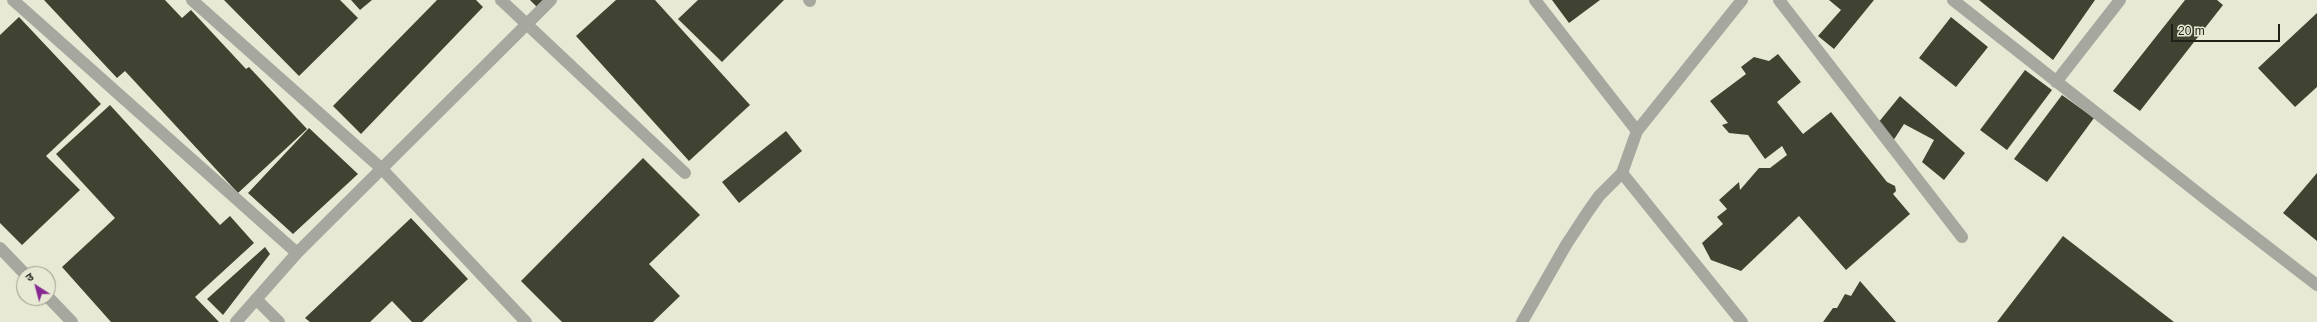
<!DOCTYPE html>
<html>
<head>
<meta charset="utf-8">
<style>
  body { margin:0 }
  #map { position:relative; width:2317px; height:322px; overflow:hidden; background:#e7e9d5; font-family:Arial,"Noto Sans Devanagari",sans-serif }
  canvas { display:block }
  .north { position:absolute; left:16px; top:266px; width:40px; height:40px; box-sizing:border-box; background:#e7e9d5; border:1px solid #97998a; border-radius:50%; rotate:324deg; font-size:11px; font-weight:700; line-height:16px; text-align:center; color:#202119 }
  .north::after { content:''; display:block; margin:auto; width:14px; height:18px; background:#872893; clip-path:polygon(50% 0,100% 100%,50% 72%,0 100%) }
  .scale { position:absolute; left:2171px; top:24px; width:109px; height:18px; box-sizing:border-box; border:2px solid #202119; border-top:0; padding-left:5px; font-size:12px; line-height:14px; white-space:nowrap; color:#202119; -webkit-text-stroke:3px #e7e9d5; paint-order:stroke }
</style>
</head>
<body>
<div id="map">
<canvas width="2317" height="322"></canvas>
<div class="north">उ</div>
<div class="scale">20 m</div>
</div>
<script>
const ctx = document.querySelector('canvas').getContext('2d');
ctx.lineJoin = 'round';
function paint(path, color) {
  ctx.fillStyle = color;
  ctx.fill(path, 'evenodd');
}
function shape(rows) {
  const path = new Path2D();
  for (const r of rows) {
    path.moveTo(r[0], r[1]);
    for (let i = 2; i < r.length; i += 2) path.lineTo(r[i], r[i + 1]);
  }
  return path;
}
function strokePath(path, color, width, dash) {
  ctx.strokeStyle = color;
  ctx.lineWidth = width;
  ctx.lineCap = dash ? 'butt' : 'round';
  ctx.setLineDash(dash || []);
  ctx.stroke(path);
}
const building = shape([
  [44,0,165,0,182,18,191,10,246,69,249,67,307,129,238,193,125,71,117,78],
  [224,0,340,0,358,18,299,76],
  [351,0,372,0,360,10],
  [437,0,476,0,483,7,361,134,333,106],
  [530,0,544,0,537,7],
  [616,0,655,0,750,105,689,161,576,36],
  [698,0,784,0,722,62,678,19],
  [1552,0,1600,0,1569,23],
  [1829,0,1874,0,1834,49,1818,36,1841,10],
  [1979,0,2095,0,2053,60],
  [2185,0,2217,0,2223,5,2140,111,2113,91],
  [2317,13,2317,87,2295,107,2258,68],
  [19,17,101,104,46,156,80,190,22,245,0,223,0,35],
  [1951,17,1988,47,1956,87,1919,58],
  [1778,54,1801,82,1777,102,1803,134,1831,112,1887,182,1895,186,1896,191,1893,194,1910,214,1846,270,1799,216,1741,271,1711,260,1702,243,1723,224,1717,217,1727,209,1719,200,1739,182,1740,190,1759,168,1770,168,1787,155,1782,146,1765,159,1748,135,1729,133,1722,125,1728,123,1710,101,1746,74,1741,67,1754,57,1769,61],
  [2025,70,2052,90,2007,150,1980,130],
  [2062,95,2094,118,2047,182,2014,159],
  [1900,96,1965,153,1944,180,1922,162,1934,140,1904,124,1893,141,1878,123],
  [110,105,220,225,230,216,254,243,195,297,219,322,111,322,62,267,115,218,56,154],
  [309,128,358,174,293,234,248,193],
  [786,131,802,151,739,203,722,182],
  [643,158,700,215,649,264,680,296,653,322,562,322,521,281],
  [2317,173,2317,241,2283,213],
  [411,218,468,279,422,322,412,322,392,301,370,322,310,322,305,318],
  [2063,236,2174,322,1997,322],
  [265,247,270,254,223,315,207,299],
  [1860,281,1896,322,1823,322,1833,308,1837,308,1845,294,1851,296]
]);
const street = shape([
  [13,0,297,253],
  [192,0,382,169,526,322],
  [501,0,685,173],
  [809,0,810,1],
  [1535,0,1637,131,1742,0],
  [1779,0,1962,237],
  [1953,0,2212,204,2317,285],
  [2056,82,2120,0],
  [1637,131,1622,173,1742,322],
  [0,248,25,274],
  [48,297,72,322],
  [256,299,279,322],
  [236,322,297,253,551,0],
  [1522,322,1566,245,1587,213,1599,196,1622,173]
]);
paint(building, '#414332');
strokePath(street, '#a6a79e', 12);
</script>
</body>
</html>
